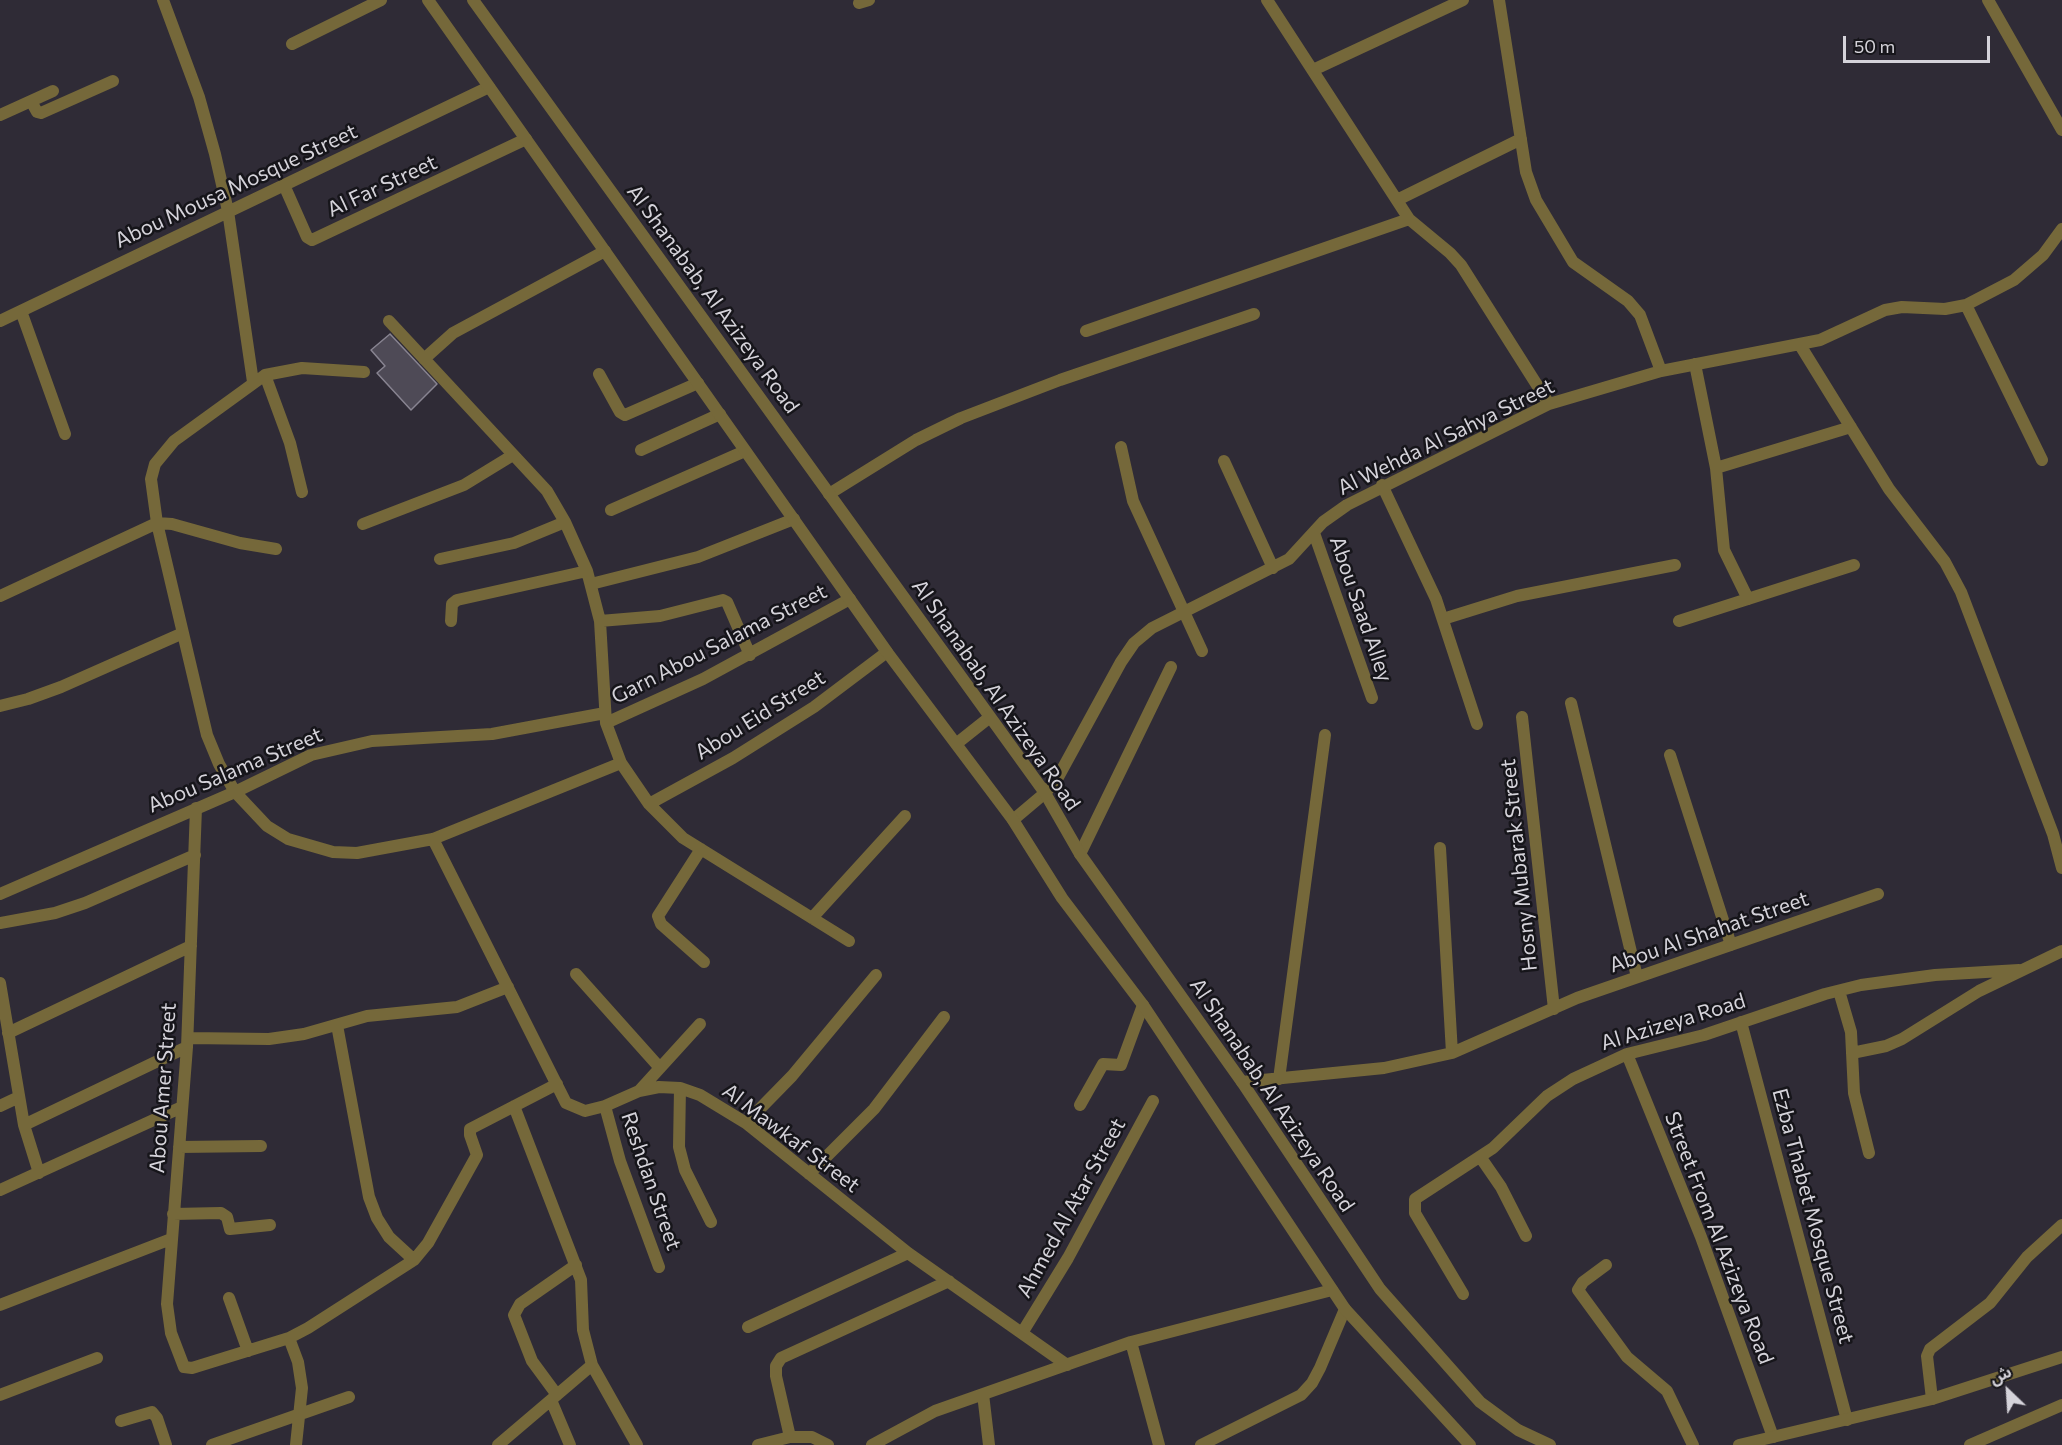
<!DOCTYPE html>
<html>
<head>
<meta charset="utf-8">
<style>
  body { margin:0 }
  #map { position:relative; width:2062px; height:1445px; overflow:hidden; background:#2f2b36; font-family:Commissioner,"Noto Sans Arabic",sans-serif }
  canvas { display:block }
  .north { position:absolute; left:1978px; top:1361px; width:60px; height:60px; -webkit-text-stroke:4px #16151a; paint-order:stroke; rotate:335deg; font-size:16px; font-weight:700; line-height:24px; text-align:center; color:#d5d3da }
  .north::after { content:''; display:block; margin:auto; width:21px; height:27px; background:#d5d3da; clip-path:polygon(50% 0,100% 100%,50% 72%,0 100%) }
  .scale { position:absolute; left:1843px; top:36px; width:147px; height:27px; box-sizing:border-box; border:3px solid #d5d3da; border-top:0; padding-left:8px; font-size:18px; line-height:21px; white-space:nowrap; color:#d5d3da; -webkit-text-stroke:4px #16151a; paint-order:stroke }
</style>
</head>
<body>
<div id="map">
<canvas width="2062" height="1445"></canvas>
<div class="north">ش</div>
<div class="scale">50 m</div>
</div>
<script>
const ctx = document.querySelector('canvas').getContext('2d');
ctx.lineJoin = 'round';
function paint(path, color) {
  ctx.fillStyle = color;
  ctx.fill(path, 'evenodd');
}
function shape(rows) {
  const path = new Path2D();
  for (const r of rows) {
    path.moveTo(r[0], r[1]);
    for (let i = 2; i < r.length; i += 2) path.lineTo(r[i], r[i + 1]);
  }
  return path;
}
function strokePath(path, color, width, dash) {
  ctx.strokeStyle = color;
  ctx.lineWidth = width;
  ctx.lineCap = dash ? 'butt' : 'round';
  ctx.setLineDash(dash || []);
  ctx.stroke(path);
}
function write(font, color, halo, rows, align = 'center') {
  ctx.font = font + ' Commissioner,sans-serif';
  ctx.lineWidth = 5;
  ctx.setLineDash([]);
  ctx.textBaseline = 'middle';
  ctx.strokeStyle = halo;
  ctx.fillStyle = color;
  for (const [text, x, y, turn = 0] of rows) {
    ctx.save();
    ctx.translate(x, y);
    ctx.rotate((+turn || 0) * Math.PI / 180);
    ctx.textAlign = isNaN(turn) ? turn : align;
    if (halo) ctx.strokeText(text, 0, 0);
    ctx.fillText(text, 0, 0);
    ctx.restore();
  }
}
const building = shape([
  [390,334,437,384,411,410,377,373,385,366,371,350,390,334]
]);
const minor = shape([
  [163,0,199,97,215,154,228,211,253,382],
  [1267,0,1409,219,1450,253,1461,265,1549,404],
  [1499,0,1526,172,1536,200,1573,262,1628,301,1640,315,1661,371],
  [1988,0,2062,130],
  [859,3,869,0],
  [292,44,381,0],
  [1313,70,1463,0],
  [31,101,37,112,41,113,113,81],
  [0,115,53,91],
  [284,185,307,237,312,240,526,139],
  [1397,200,1521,139],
  [1966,305,2042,460],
  [21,311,65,434],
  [0,321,489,87],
  [389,321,547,491,565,522,587,571,600,621,606,723,621,763,649,804,683,838,849,941],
  [1086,331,1409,219],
  [1800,345,1889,489,1945,562,1961,592,2053,834,2062,868],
  [424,359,453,333,605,251],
  [1695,364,1716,468,1724,550,1748,599],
  [364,372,302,368,265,375,174,441,155,464,151,479,157,523,207,735,219,764,235,792,267,826,288,839,333,852,357,853,433,839,621,763],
  [599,374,620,412,625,415,698,383],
  [265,375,290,443,302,492],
  [1121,447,1133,501,1202,651],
  [641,450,720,414],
  [1224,461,1273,568],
  [1716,468,1851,427],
  [1382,485,1436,599,1477,724],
  [829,494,916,440,961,418,1060,380,1254,314],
  [611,510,745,451],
  [363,524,464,485,513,455],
  [1314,533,1372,698],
  [440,559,514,543,565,522],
  [591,584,698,557,794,519],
  [0,596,157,523,172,524,240,543,276,549],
  [1443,619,1517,596,1675,565],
  [451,621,452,604,457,600,587,571],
  [600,621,660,616,723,600,727,602,750,655],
  [1679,621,1854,565],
  [1571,703,1637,977],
  [0,706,28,699,61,687,183,633],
  [1522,717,1554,1009],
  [606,723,703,679,850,599],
  [1670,755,1731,945],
  [649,804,733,758,814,707,887,652],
  [196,808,187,1047,167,1304,171,1333,184,1367,192,1368,289,1338,308,1328,414,1260,428,1243,477,1155,470,1135,470,1129,557,1084],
  [1013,820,1045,793,1057,779,1121,662,1134,643,1152,628,1289,559,1323,522,1347,505,1549,404,1661,371,1820,340,1885,310,1902,307,1945,309,1966,305,2014,280,2043,255,2062,229],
  [433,839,566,1103,585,1111,605,1106,639,1091,659,1087,680,1088,700,1095,746,1123,908,1253,1067,1365],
  [1440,848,1452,1053],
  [701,849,658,916,661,924,704,962],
  [1080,854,1171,667],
  [0,894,235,792,311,755,372,741,492,734,605,713],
  [812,918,905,816],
  [0,923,55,913,85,903,195,855],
  [576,974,660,1068],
  [0,983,24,1125,39,1173],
  [1839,991,1851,1032,1854,1093,1869,1153],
  [1741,1022,1847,1420],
  [337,1025,369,1197,377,1218,389,1237,414,1260],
  [8,1033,191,946],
  [188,1038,269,1039,304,1034,367,1016,457,1007,508,987],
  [1852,1053,1886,1046,1902,1039,1979,991,2062,951],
  [1627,1054,1701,1237,1773,1437],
  [1279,1079,1325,735],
  [1242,1082,1384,1068,1452,1053,1577,998,1878,894],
  [680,1088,679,1147,685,1170,711,1222],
  [639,1091,700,1024],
  [1080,1105,1103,1064,1121,1065,1143,1005],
  [0,1106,19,1097],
  [514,1106,581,1280,583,1330,592,1365,637,1445],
  [605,1106,620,1161,659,1267],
  [746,1123,792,1076,876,975],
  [24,1125,187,1047],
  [179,1147,261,1146],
  [1481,1158,1501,1187,1526,1236],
  [809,1174,874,1109,944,1017],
  [0,1190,182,1107],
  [173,1214,221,1213,227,1217,230,1229,270,1225],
  [1606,1265,1583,1282,1578,1290,1627,1357,1667,1391,1693,1445],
  [1463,1294,1415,1213,1415,1199,1493,1148,1547,1096,1573,1079,1627,1054,1704,1035,1825,994,1861,985,1935,975,2019,970],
  [229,1298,248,1351],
  [0,1305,171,1239],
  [748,1327,908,1253],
  [1022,1333,1068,1258,1153,1101],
  [289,1338,298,1362,302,1388,296,1445],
  [1131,1342,1159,1445],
  [983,1394,989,1445],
  [0,1395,97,1358],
  [557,1395,532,1361,514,1315,520,1304,576,1265],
  [1932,1399,1927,1356,1930,1349,1990,1303,2027,1257,2062,1225],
  [551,1400,570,1445],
  [121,1421,152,1412,157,1418,166,1445],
  [790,1437,776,1376,776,1366,781,1358,949,1281],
  [212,1445,349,1397],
  [498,1445,592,1365],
  [758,1445,790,1437,812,1437,828,1445],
  [872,1445,935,1411,1131,1342,1332,1290],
  [1201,1445,1301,1395,1312,1383,1320,1368,1345,1309]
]);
const tertiary = shape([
  [428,0,887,652,1013,820,1062,898,1143,1005,1345,1309,1470,1445],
  [473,0,1045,793,1080,854,1242,1082,1380,1289,1480,1402,1518,1430,1550,1445],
  [956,744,990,717],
  [1739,1445,1932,1399,2062,1357],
  [1970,1445,2062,1405]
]);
const streetNames = [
  ["Abou Mousa Mosque Street",236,186,-25],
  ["Al Far Street",382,186,-25],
  ["Al Shanabab, Al Azizeya Road",713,299,54],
  ["Al Wehda Al Sahya Street",1446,437,-26],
  ["Abou Saad Alley",1361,609,71],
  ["Garn Abou Salama Street",719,644,-27],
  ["Al Shanabab, Al Azizeya Road",996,695,55],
  ["Abou Eid Street",760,715,-32],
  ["Abou Salama Street",235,770,-23],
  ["Hosny Mubarak Street",1519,865,-96],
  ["Abou Al Shahat Street",1709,932,-19],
  ["Al Azizeya Road",1673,1022,-17],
  ["Abou Amer Street",163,1088,-86],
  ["Al Shanabab, Al Azizeya Road",1272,1095,56],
  ["Al Mawkaf Street",791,1138,37],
  ["Reshdan Street",651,1181,71],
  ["Ahmed Al Atar Street",1071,1208,-61],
  ["Ezba Thabet Mosque Street",1813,1216,75],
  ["Street From Al Azizeya Road",1719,1238,69]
];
paint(building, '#4e4a56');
strokePath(building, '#888491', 1.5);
strokePath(minor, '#75683a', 12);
strokePath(tertiary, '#75683a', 12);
write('21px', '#d5d3da', '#16151a', streetNames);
</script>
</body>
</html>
